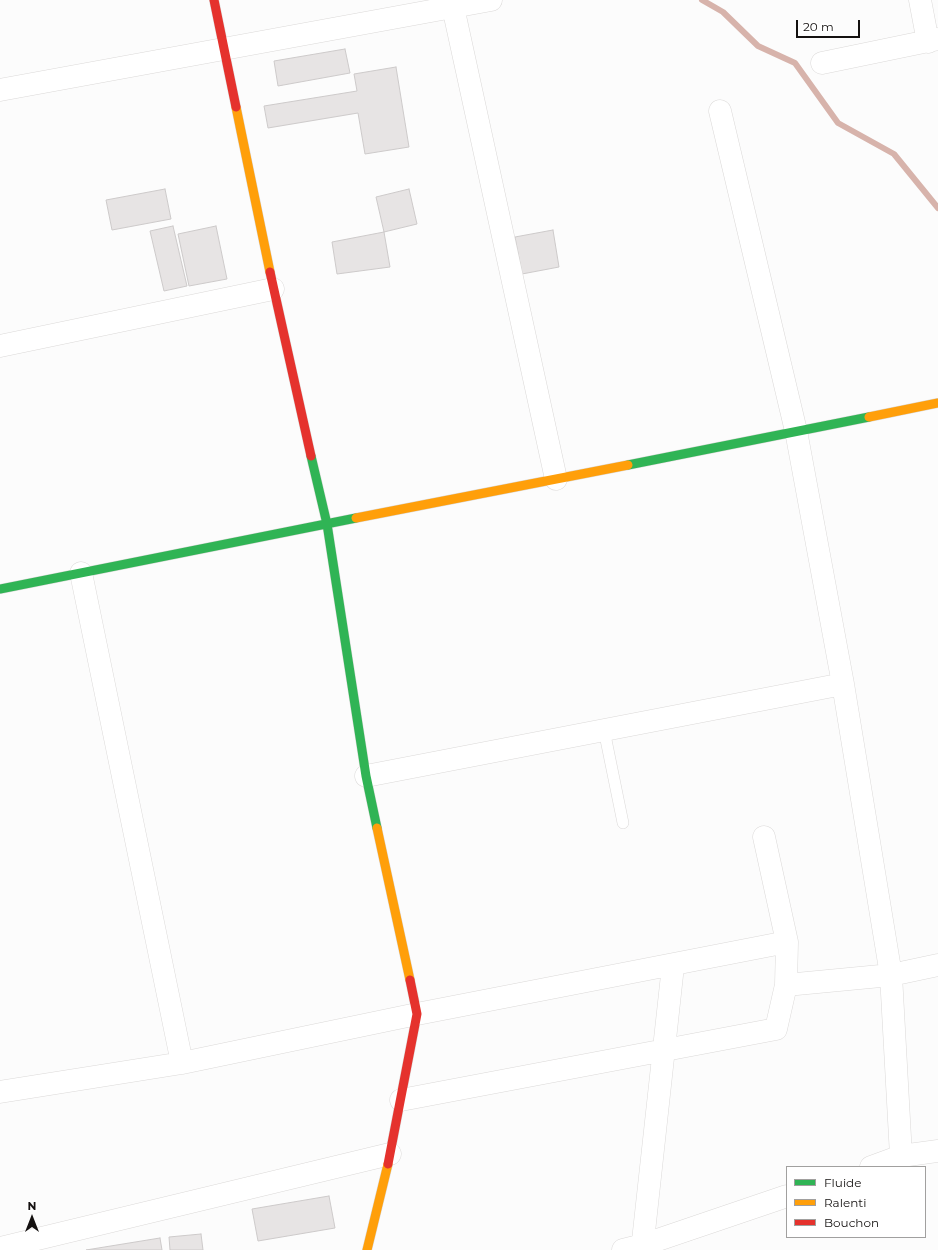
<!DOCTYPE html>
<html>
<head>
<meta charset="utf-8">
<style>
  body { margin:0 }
  #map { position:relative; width:938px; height:1250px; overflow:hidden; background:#fcfcfc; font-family:Montserrat,sans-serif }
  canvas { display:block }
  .legend { position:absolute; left:786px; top:1166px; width:140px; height:72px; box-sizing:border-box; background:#fff; border:1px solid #a1a09f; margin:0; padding:5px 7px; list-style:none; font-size:12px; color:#141110 }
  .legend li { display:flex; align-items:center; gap:8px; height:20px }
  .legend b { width:20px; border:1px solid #a1a09f }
  .north { position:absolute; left:12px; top:1198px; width:40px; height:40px; -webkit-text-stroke:3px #fff; paint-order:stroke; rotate:0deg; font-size:11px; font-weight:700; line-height:16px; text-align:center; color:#141110 }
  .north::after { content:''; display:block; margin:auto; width:14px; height:18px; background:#141110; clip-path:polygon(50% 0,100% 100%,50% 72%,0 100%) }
  .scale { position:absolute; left:796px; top:20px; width:64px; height:18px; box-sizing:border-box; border:2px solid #141110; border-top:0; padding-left:5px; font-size:12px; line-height:14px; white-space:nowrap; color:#141110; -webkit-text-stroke:3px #fff; paint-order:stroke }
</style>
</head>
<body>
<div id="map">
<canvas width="938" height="1250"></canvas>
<ul class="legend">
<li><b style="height:5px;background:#30b455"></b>Fluide</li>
<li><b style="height:5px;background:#ff9f0a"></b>Ralenti</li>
<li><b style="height:5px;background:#e5322d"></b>Bouchon</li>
</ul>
<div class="north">N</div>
<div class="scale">20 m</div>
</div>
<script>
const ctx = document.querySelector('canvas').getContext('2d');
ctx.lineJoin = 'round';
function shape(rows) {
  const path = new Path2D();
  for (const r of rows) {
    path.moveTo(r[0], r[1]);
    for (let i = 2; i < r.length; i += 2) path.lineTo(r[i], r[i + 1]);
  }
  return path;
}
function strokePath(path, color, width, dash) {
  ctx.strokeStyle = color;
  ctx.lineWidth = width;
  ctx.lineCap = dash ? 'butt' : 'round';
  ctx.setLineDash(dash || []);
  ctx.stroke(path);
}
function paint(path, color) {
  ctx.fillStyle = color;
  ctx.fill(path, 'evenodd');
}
const stream = shape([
  [702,0,723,12,758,46,795,63,838,123,894,154,938,208]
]);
const building = shape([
  [345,49,350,73,278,86,274,61,345,49],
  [396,67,409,147,365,154,358,113,268,128,264,106,357,91,354,74,396,67],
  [165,189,171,219,112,230,106,200,165,189],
  [409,189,417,224,384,232,376,197,409,189],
  [173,226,187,286,164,291,150,231,173,226],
  [216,226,227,279,189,286,178,234,216,226],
  [553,230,559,267,522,274,515,237,553,230],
  [384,232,390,267,337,274,332,242,384,232],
  [329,1196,335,1228,258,1241,252,1209,329,1196],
  [201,1234,203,1250,170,1250,169,1237,201,1234],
  [160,1238,162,1250,86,1250,160,1238]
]);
const lane = shape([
  [604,730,623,823]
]);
const street = shape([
  [920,0,928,42],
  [453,7,556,479],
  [822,63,938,39],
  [0,90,491,0],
  [720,111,796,431,843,684,891,975,901,1156],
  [0,346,273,289],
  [81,573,182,1063],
  [366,776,843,684],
  [786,985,891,975,938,965],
  [0,1092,182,1063,417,1014,787,942],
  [401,1100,776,1029,786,985,787,942,764,837],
  [871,1167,901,1156,938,1151],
  [0,1248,390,1154],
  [623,1250,643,1245,787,1196],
  [642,1250,673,966]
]);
const fast = shape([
  [311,456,327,524,366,776,377,828],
  [628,465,869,417],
  [0,589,356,518]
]);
const slow = shape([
  [236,107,270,272],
  [869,417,938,403],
  [356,518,628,465],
  [377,828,410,980],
  [367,1250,388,1164]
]);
const jam = shape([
  [214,0,236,107],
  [270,272,311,456],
  [388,1164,417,1014,410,980]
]);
strokePath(stream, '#d7b3ab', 6);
paint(building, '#e7e4e4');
strokePath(building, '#cdcaca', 1);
strokePath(lane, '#dbd9d8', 12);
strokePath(street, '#dbd9d8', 23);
strokePath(fast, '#dbd9d8', 10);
strokePath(slow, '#dbd9d8', 10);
strokePath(jam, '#dbd9d8', 10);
strokePath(lane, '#fff', 11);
strokePath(street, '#fff', 22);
strokePath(fast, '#30b455', 9);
strokePath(slow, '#ff9f0a', 9);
strokePath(jam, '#e5322d', 9);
</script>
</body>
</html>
